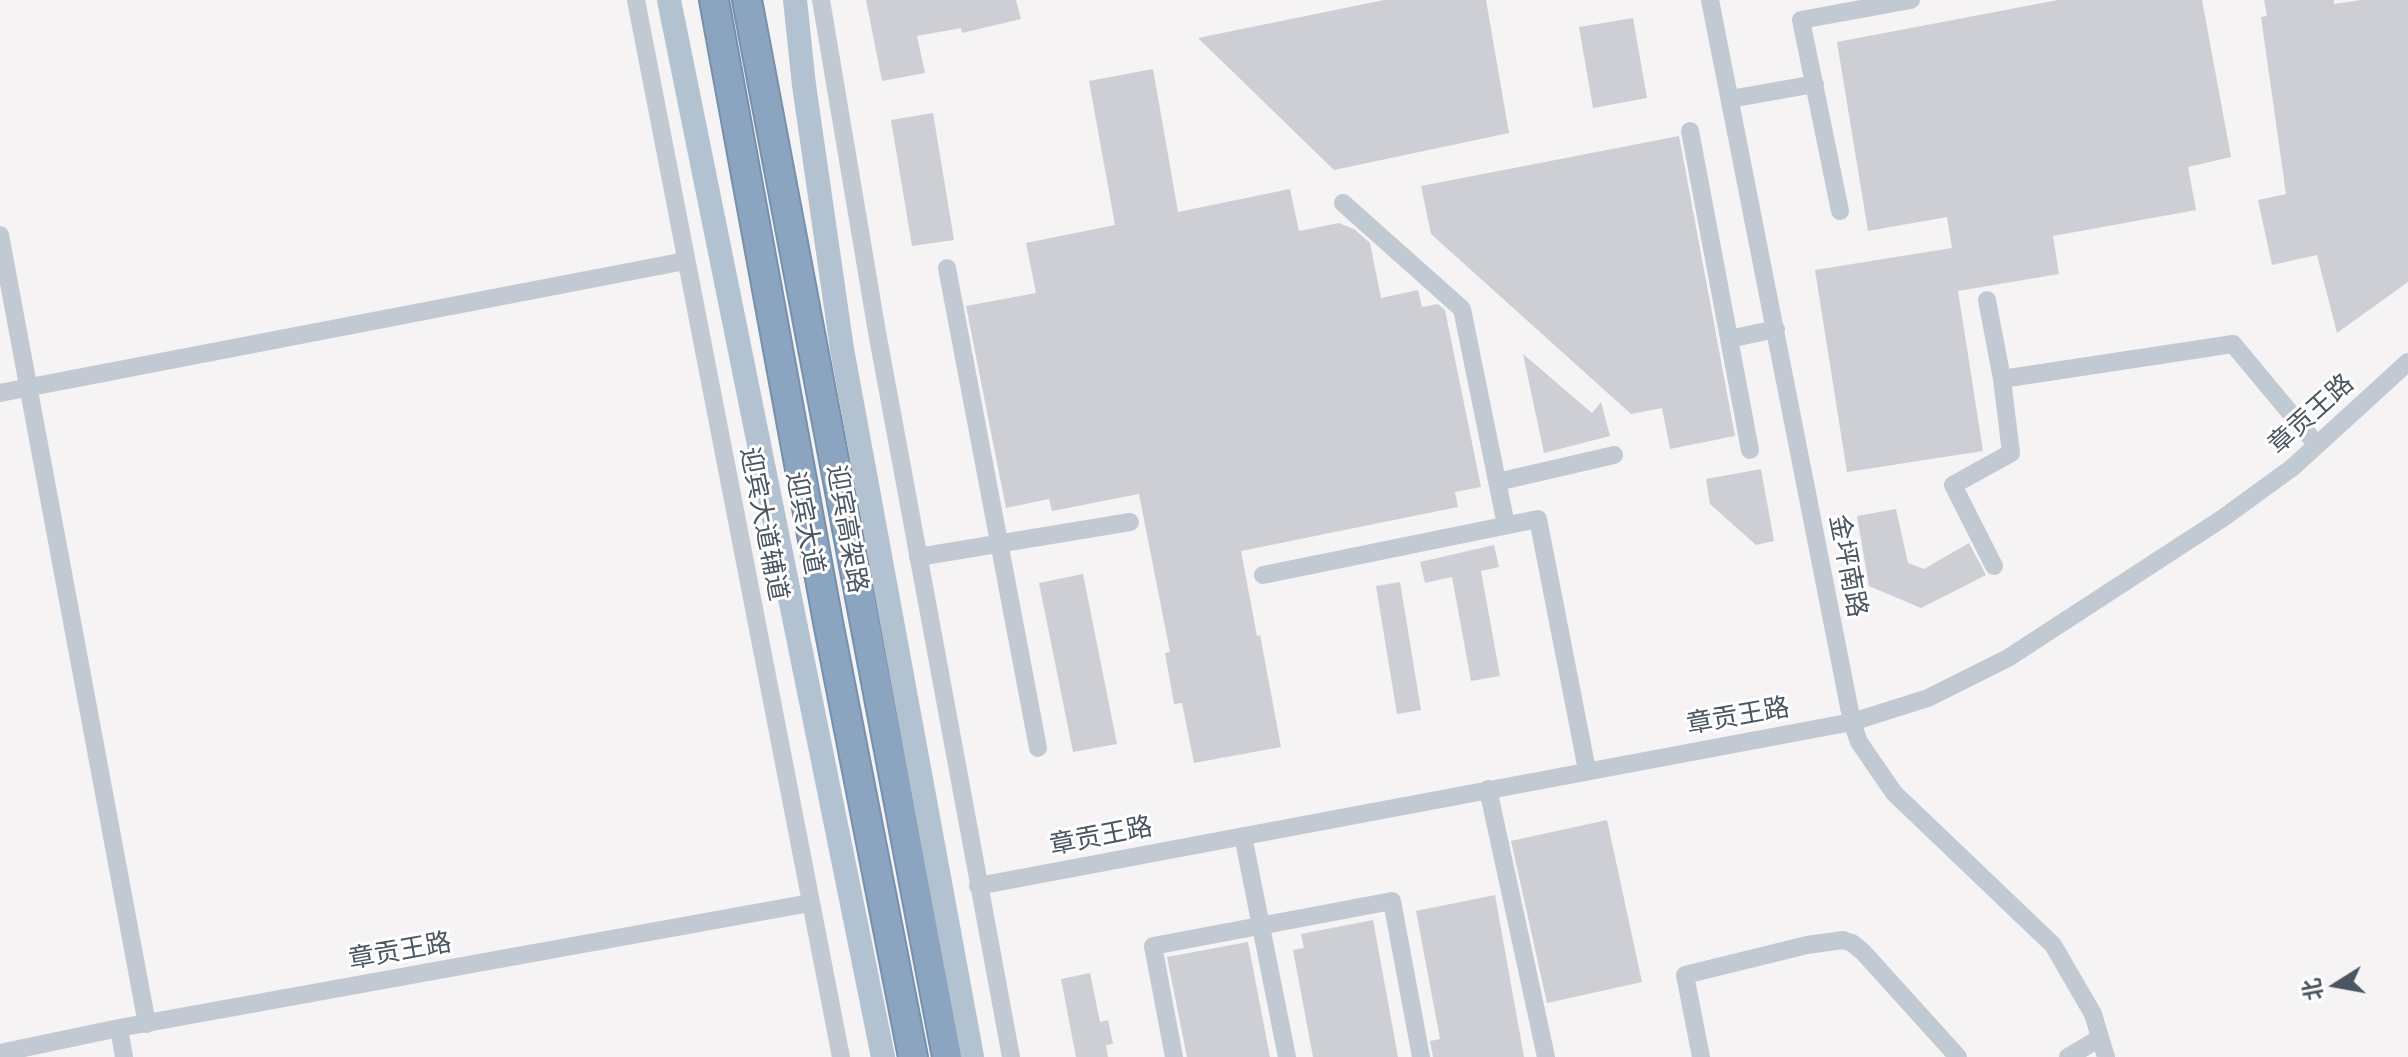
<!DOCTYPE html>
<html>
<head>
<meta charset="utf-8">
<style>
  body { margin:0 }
  #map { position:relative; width:2408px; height:1057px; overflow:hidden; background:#f5f3f3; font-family:"Asap Condensed","Noto Sans SC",sans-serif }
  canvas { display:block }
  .north { position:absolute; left:2296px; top:945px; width:80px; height:80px; -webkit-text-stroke:6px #fff; paint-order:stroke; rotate:259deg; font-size:22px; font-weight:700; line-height:32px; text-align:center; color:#4a5661 }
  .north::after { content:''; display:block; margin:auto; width:28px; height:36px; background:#4a5661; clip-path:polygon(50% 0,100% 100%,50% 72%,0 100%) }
</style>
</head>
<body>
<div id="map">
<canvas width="2408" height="1057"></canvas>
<div class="north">北</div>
</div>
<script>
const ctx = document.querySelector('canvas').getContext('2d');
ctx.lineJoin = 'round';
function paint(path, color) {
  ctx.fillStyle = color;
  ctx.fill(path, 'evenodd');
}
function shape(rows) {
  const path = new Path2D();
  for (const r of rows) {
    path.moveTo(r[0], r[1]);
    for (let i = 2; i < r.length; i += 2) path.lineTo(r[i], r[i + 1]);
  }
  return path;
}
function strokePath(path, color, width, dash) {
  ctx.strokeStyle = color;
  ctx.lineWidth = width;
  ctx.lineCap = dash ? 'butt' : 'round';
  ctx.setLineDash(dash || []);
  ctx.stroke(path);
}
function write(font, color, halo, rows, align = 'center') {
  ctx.font = font + ' "Asap Condensed","Noto Sans SC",sans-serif';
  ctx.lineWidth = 6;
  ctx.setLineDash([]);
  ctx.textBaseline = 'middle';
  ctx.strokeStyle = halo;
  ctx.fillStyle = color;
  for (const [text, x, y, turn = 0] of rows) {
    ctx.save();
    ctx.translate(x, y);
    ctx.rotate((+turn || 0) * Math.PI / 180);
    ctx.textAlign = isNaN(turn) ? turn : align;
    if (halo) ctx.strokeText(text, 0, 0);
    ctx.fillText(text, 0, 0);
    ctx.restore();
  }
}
const building = shape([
  [866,0,1016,0,1021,19,962,33,961,28,917,36,925,73,882,81],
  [1384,0,1486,0,1509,133,1334,170,1198,38],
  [2058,0,2202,0,2231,157,2188,167,2196,210,2053,236,2059,274,1958,291,1983,451,1847,472,1815,270,1952,248,1947,217,1868,231,1837,42],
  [2264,0,2334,0,2334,4,2361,0,2408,0,2408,282,2337,333,2317,255,2272,265,2258,200,2286,194,2261,17,2267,16],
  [1633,18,1647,98,1593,108,1579,27],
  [1153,69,1178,212,1290,189,1299,231,1339,223,1354,229,1370,243,1381,298,1418,290,1422,307,1438,304,1445,310,1481,487,1455,492,1458,507,1241,551,1257,636,1260,635,1281,747,1194,763,1182,703,1174,704,1165,653,1170,652,1139,494,1052,511,1049,499,1006,508,966,306,1036,293,1026,243,1115,225,1089,81],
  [933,113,954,240,912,246,891,120],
  [1679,136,1735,436,1670,449,1662,408,1631,414,1431,234,1421,186],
  [1523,354,1592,413,1601,402,1610,436,1544,453],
  [1761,469,1774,541,1756,545,1710,504,1706,479],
  [1896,509,1908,563,1924,569,1969,543,1986,575,1921,608,1869,586,1857,516],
  [1494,545,1499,567,1481,571,1500,676,1471,681,1452,577,1425,583,1420,562],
  [1083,574,1117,744,1073,752,1039,583],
  [1400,582,1421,710,1397,714,1376,586],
  [1607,820,1642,982,1547,1003,1511,841],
  [1495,895,1524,1057,1433,1057,1430,1041,1440,1039,1416,911],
  [1373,920,1398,1057,1313,1057,1293,950,1304,948,1301,934],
  [1248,942,1270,1057,1187,1057,1167,957],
  [1090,973,1100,1022,1108,1020,1113,1044,1106,1045,1108,1057,1076,1057,1061,979]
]);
const minor = shape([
  [636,0,841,1057],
  [821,0,877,332,1011,1057],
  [1710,0,1852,722,1859,742,1894,793,2053,945,2093,1014,2106,1057],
  [1730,99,1815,84],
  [1690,131,1750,450],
  [1343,203,1462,309,1506,525],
  [1840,211,1801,20,1911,0],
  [0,235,147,1024],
  [947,268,1038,748],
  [1987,300,2002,379,2011,453,1953,485,1994,566],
  [1729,339,1776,329],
  [2002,379,2233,344,2317,445],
  [0,393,685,261],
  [1497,482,1614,455],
  [918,557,1130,522],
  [1263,575,1538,519,1587,770],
  [1488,789,1546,1057],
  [1243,836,1287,1057],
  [978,886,1852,722,1928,698,2008,658,2223,518,2293,467,2408,362],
  [119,1028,124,1057],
  [0,1053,119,1028,810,903],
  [1174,1057,1153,946,1392,901,1421,1057],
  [1701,1057,1685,975,1807,945,1843,940,1852,943,1863,952,1958,1057],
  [2068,1057,2100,1038]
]);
const major = shape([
  [669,0,883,1057],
  [795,0,804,85,842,349,972,1057]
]);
const highway = shape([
  [714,0,828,622,913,1057],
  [747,0,947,1057]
]);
const streetNames = [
  ["章贡王路",2311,414,-42],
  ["迎宾大道",805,523,79],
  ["迎宾大道辅道",764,524,79],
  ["迎宾高架路",847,529,80],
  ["金坪南路",1848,566,79],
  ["章贡王路",1738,716,-10],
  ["章贡王路",1101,836,-11],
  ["章贡王路",400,951,-10]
];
paint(building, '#cdcfd5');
strokePath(highway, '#7690ad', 32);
strokePath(minor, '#c1cad2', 18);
strokePath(major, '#b3c2d1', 24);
strokePath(highway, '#8ba5c1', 28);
write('26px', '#4a5661', '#fff', streetNames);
</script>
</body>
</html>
